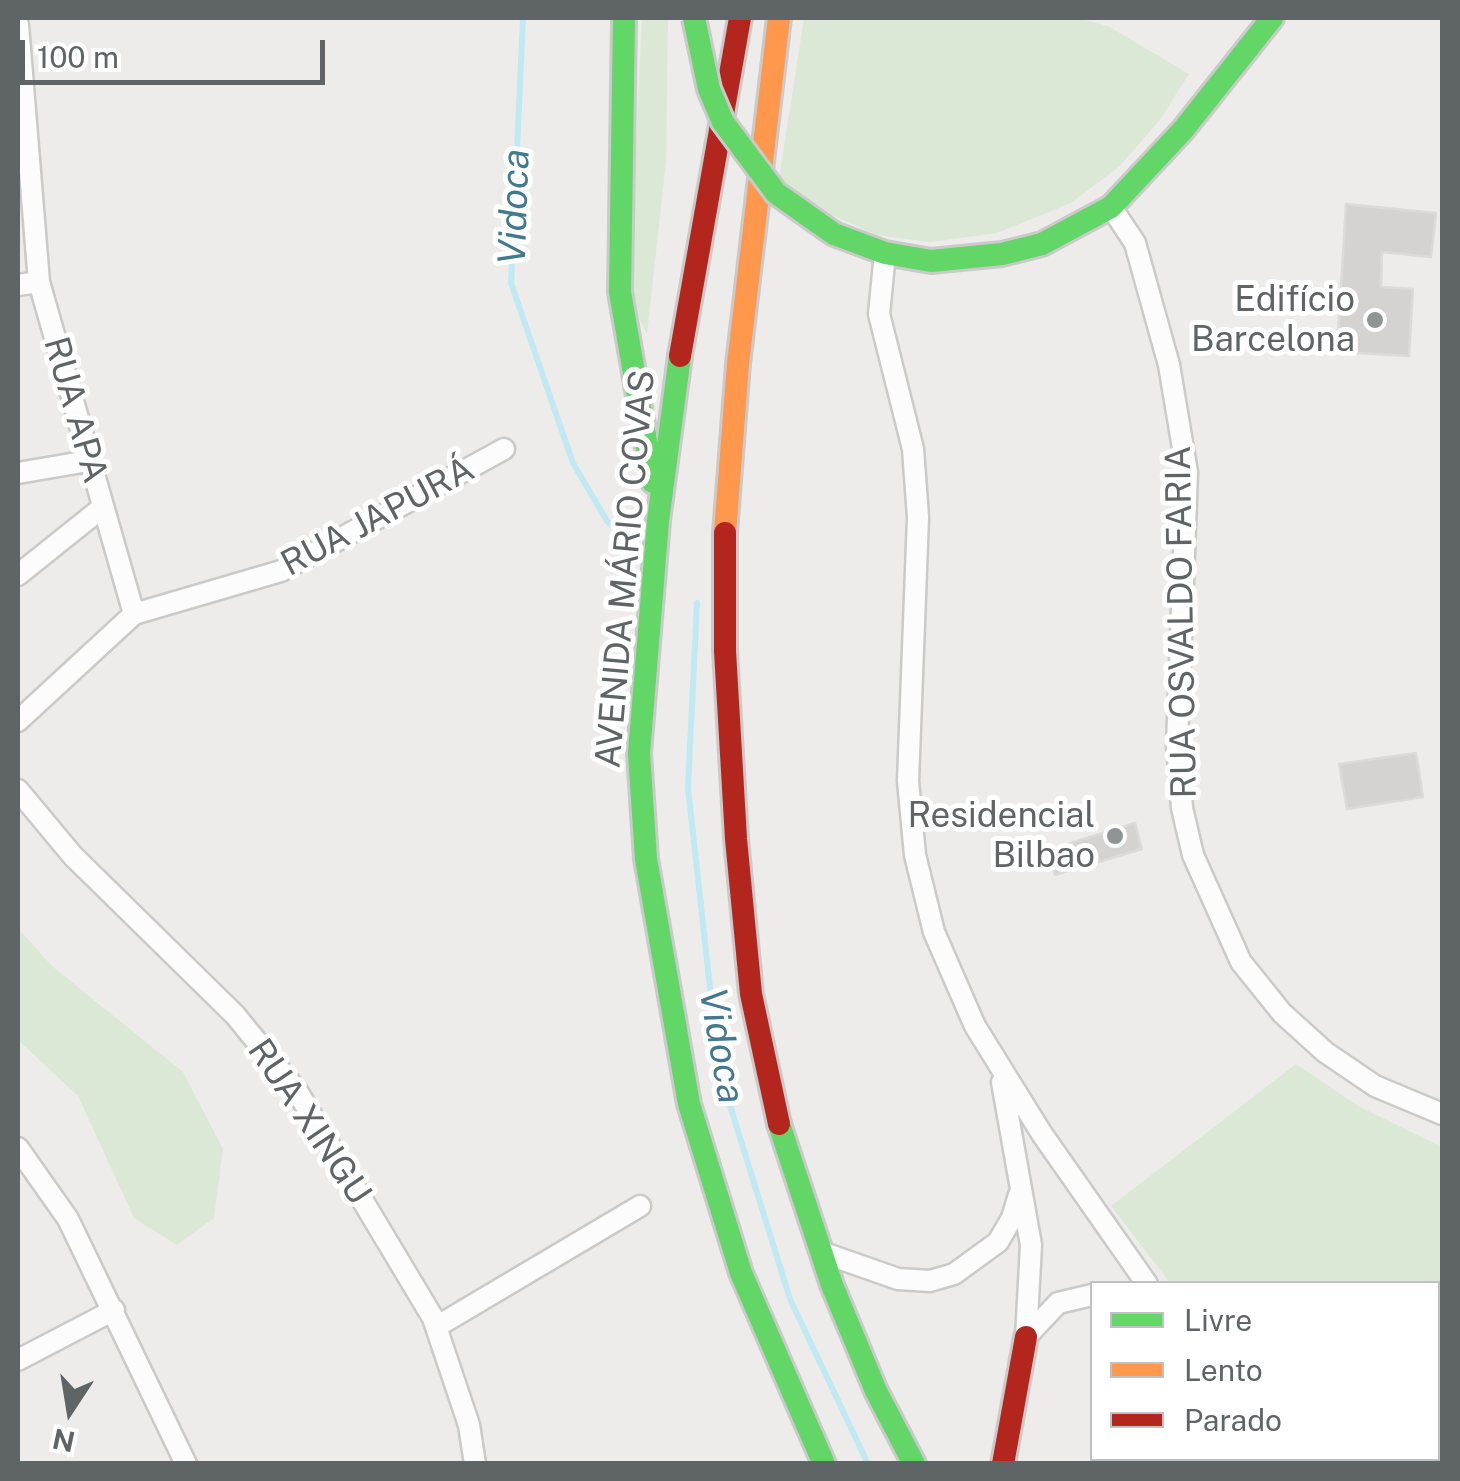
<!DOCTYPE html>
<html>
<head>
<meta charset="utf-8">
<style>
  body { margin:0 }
  #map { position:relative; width:1460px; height:1481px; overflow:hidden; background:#eeecea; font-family:"Public Sans",sans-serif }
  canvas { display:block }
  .frame { position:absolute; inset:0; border:20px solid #5f6466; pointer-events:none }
  .legend { position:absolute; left:1090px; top:1281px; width:350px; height:180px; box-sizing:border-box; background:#fff; border:2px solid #bfc1c2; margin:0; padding:12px 18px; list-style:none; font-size:30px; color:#5f6466 }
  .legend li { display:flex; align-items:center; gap:20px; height:50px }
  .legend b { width:50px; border:2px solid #bfc1c2 }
  .north { position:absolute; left:20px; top:1361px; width:100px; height:100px; -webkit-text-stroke:8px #fff; paint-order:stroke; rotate:192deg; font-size:28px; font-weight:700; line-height:40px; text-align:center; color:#5f6466 }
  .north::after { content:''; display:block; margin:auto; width:35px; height:45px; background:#5f6466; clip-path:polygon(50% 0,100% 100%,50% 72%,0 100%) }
  .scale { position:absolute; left:20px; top:40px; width:305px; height:45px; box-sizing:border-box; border:5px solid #5f6466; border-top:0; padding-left:12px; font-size:30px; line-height:35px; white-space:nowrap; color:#5f6466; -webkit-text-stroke:8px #fff; paint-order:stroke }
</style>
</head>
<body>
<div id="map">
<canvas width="1460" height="1481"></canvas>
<div class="frame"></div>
<ul class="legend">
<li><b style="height:12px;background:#63d668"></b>Livre</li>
<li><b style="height:12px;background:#ff974d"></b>Lento</li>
<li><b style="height:12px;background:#b3261e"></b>Parado</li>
</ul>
<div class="north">N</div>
<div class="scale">100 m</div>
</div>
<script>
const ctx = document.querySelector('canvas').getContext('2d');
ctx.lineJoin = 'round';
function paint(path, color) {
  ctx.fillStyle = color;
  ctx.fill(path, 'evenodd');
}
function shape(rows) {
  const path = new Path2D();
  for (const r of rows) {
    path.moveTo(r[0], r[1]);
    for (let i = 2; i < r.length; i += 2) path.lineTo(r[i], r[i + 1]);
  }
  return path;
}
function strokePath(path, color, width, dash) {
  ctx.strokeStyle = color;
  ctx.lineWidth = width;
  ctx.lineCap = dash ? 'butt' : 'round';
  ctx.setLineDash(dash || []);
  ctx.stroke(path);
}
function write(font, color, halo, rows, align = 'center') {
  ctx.font = font + ' "Public Sans",sans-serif';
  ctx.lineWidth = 10;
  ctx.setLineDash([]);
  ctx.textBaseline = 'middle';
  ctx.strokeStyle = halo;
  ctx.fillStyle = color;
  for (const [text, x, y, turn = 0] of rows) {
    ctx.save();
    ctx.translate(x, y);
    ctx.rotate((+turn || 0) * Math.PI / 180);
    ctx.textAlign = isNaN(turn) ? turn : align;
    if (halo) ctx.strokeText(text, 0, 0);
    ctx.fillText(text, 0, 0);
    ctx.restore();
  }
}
const green = shape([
  [642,18,668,18,666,162,647,334,628,297],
  [804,18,1077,18,1108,26,1189,74,1159,121,1120,166,1071,203,997,233,930,242,876,235,832,215,779,179],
  [18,928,52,966,183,1072,223,1149,214,1218,177,1245,134,1218,78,1096,18,1040],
  [1296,1064,1358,1106,1442,1147,1442,1463,1308,1464,1304,1459,1438,1458,1438,1284,1170,1283,1111,1206]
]);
const stream = shape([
  [523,18,511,283,573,463,607,521,634,546],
  [697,603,688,788,719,1070,790,1299,868,1464]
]);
const building = shape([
  [1346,204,1436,213,1431,257,1382,252,1381,287,1413,289,1409,356,1337,352,1346,204],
  [1416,753,1423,797,1347,809,1339,764,1416,753],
  [1135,823,1142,849,1055,875,1048,850,1135,823]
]);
const street = shape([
  [18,25,39,282,134,614],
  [1111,207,1135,243,1169,365,1187,472,1177,745,1182,808,1193,855,1241,962,1282,1013,1325,1052,1375,1086,1442,1114],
  [885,253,879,314,913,449,918,517,908,781,915,855,934,932,975,1026,1042,1134,1147,1284],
  [18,285,39,282],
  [18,473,88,461],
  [18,575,103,507],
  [18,721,134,614,281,571,504,449],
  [18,790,73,856,235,1015,297,1091,433,1318,469,1425,475,1464],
  [1002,1082,1031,1245,1026,1337],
  [18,1148,68,1219,186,1464],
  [821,1252,898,1279,930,1281,954,1274,998,1242,1012,1218,1019,1195],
  [436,1327,640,1206],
  [1026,1337,1058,1303,1092,1295],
  [18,1360,114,1310],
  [1279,1458,1283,1464]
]);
const fast = shape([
  [624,18,620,292,653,482],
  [834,234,885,253,931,261,1002,254,1042,244,1111,207,1183,130,1272,18],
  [680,356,658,521,639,753,646,859,689,1104,741,1273,824,1464],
  [779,1124,832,1285,876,1391,914,1464]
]);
const slow = shape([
  [725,533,738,364,779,18]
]);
const jam = shape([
  [680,356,740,18],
  [725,533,725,651,736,839,751,994,779,1124],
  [1003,1464,1026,1337]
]);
const fastBridge = shape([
  [694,18,709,89,723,122,776,193,834,234]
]);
const markers = [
  [1375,320,10,"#919494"],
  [1115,836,10,"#919494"]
];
const poiNames = [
  ["Edifício",1355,300],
  ["Barcelona",1355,340],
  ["Residencial",1095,816],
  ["Bilbao",1095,856]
];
const streetNames = [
  ["RUA APA",75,410,74],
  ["RUA JAPURÁ",378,517,-28],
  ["AVENIDA MÁRIO COVAS",626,569,-85],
  ["RUA OSVALDO FARIA",1182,622,-91],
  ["RUA XINGU",309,1122,56]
];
const waterNames = [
  ["Vidoca",515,207,-88],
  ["Vidoca",721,1046,80]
];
paint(green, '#dce8d6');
strokePath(stream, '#c1e9f4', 6);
paint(building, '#d5d3d2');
strokePath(building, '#dddbd9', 2.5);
strokePath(street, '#cacac9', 25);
strokePath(fast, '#cacaca', 28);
strokePath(slow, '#cacaca', 28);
strokePath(jam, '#cacaca', 28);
strokePath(street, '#fcfcfc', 20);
strokePath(fast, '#63d668', 22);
strokePath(slow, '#ff974d', 22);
strokePath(jam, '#b3261e', 22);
strokePath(fastBridge, '#cacaca', 28, []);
strokePath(fastBridge, '#63d668', 22);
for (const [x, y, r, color] of markers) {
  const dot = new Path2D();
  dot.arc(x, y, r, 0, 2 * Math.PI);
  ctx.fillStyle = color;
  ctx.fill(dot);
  strokePath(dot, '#fff', 4);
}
write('35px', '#5f6466', '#fff', poiNames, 'right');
write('35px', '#5f6466', '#fff', streetNames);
write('italic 38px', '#417991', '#fff', waterNames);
</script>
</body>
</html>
